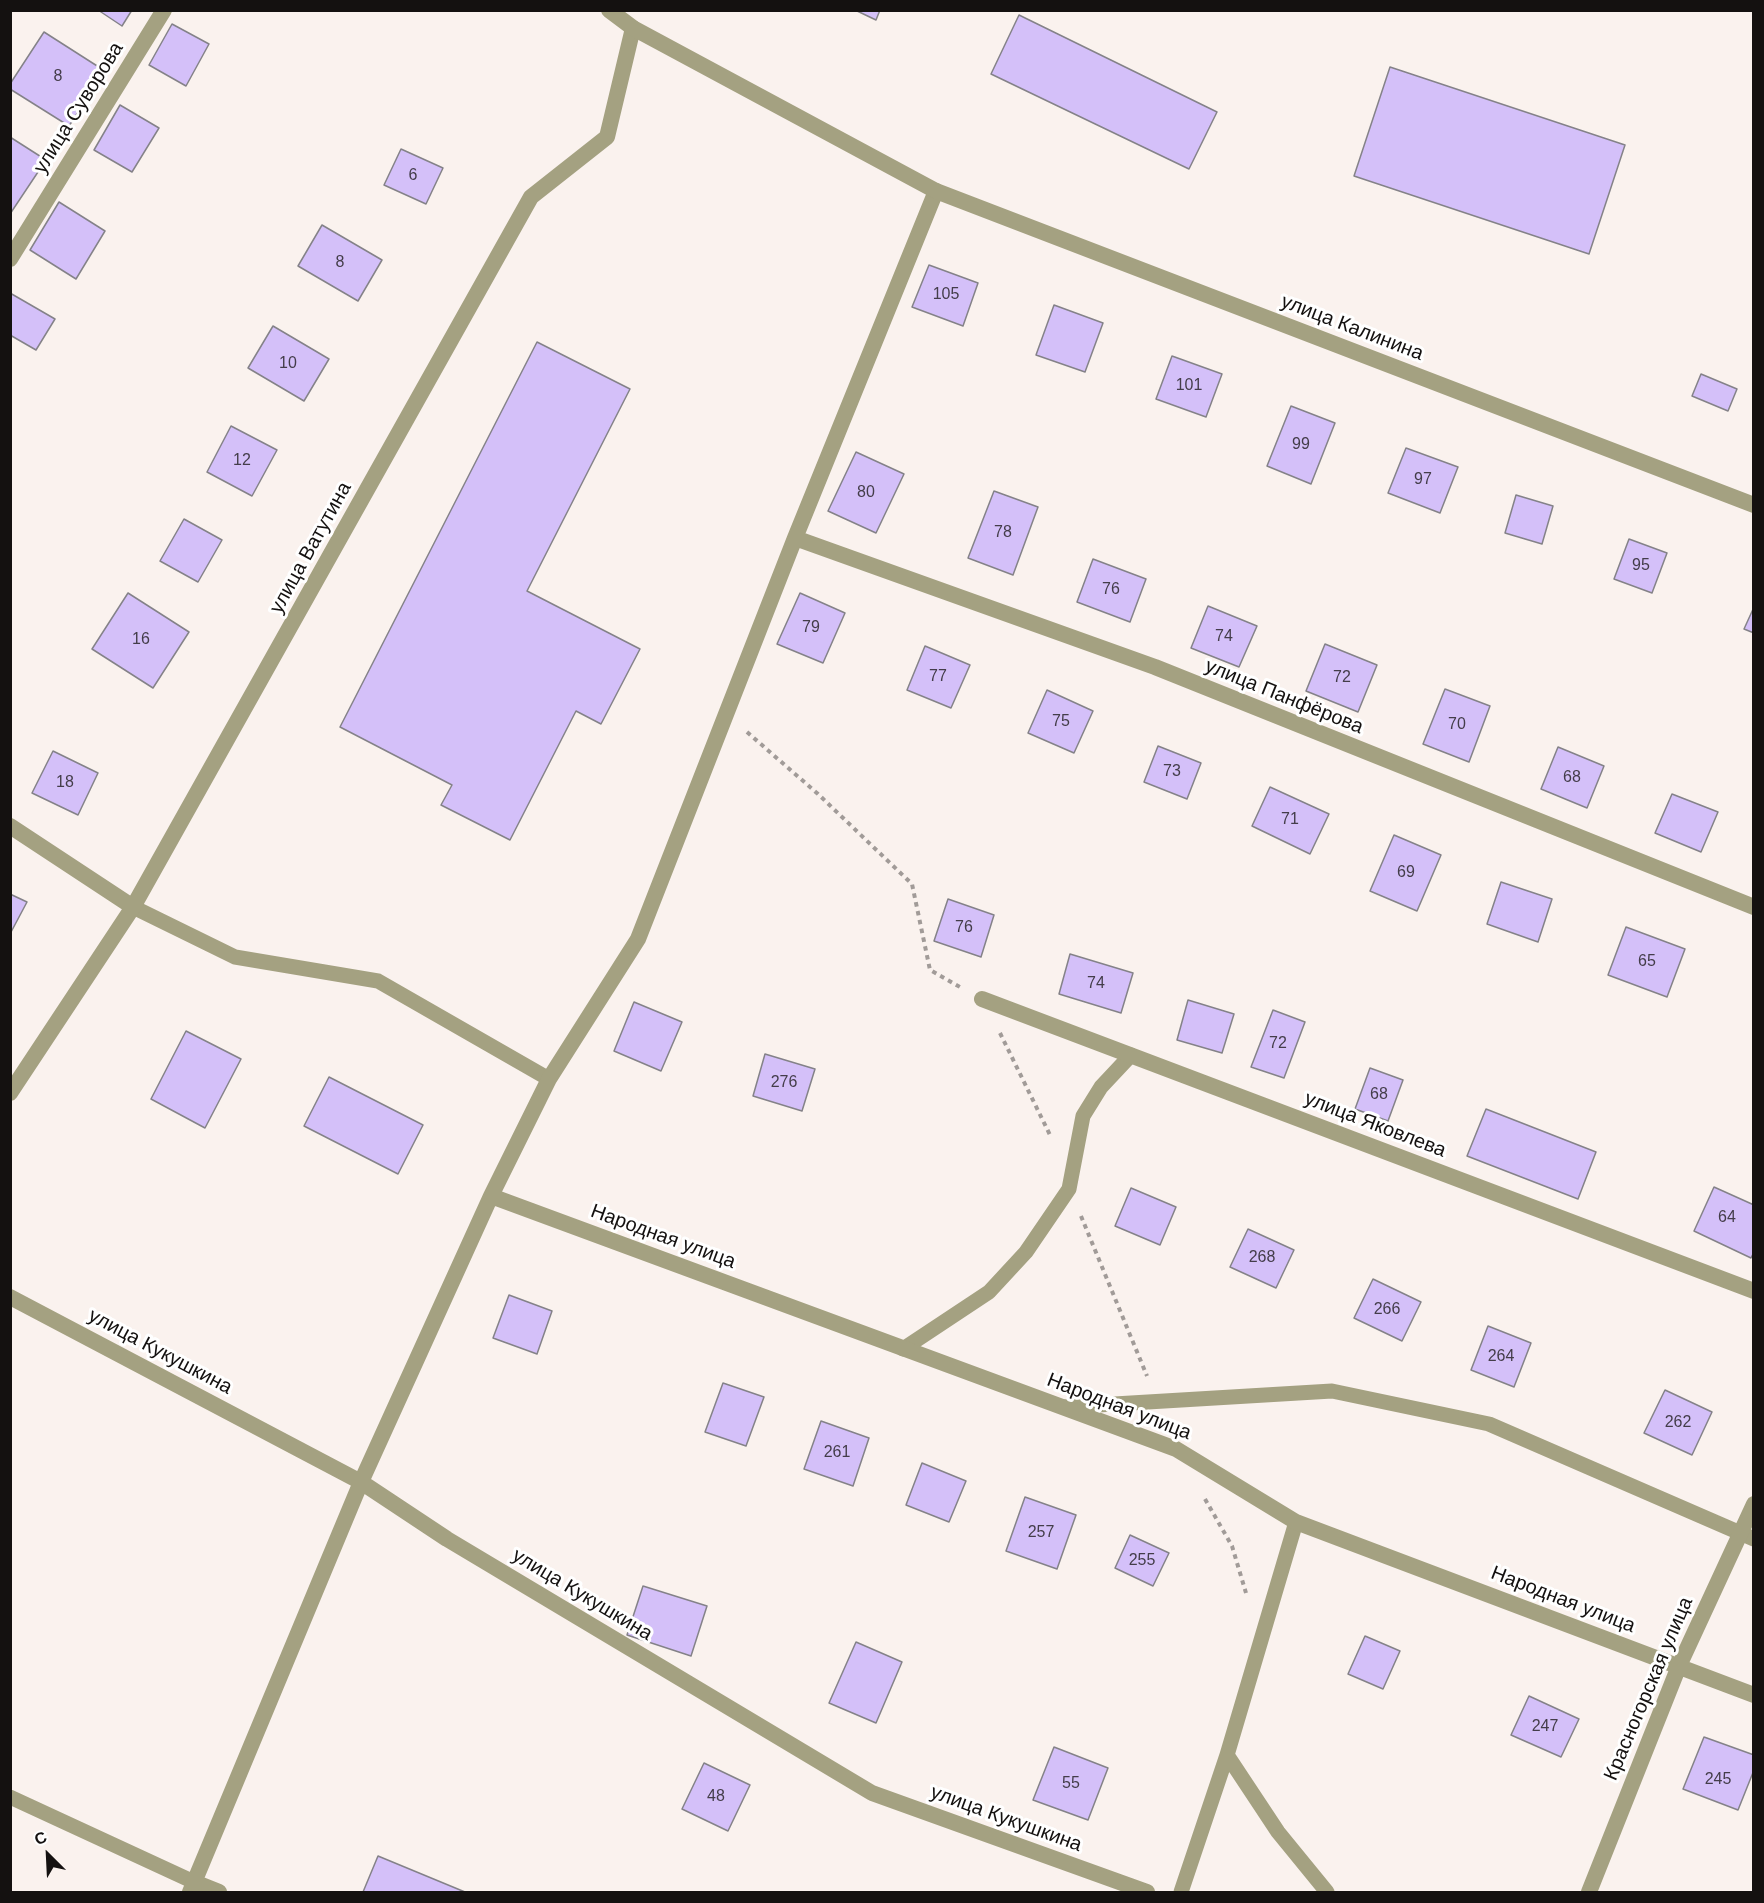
<!DOCTYPE html>
<html>
<head>
<meta charset="utf-8">
<style>
  body { margin:0 }
  #map { position:relative; width:1764px; height:1903px; overflow:hidden; background:#faf2ee; font-family:Helvetica,sans-serif }
  canvas { display:block }
  .frame { position:absolute; inset:0; border:12px solid #141110; pointer-events:none }
  .north { position:absolute; left:18px; top:1825px; width:60px; height:60px; -webkit-text-stroke:4px #fff; paint-order:stroke; rotate:336deg; font-size:16px; font-weight:700; line-height:24px; text-align:center; color:#141110 }
  .north::after { content:''; display:block; margin:auto; width:21px; height:27px; background:#141110; clip-path:polygon(50% 0,100% 100%,50% 72%,0 100%) }
</style>
</head>
<body>
<div id="map">
<canvas width="1764" height="1903"></canvas>
<div class="frame"></div>
<div class="north">С</div>
</div>
<script>
const ctx = document.querySelector('canvas').getContext('2d');
ctx.lineJoin = 'round';
function paint(path, color) {
  ctx.fillStyle = color;
  ctx.fill(path, 'evenodd');
}
function shape(rows) {
  const path = new Path2D();
  for (const r of rows) {
    path.moveTo(r[0], r[1]);
    for (let i = 2; i < r.length; i += 2) path.lineTo(r[i], r[i + 1]);
  }
  return path;
}
function strokePath(path, color, width, dash) {
  ctx.strokeStyle = color;
  ctx.lineWidth = width;
  ctx.lineCap = dash ? 'butt' : 'round';
  ctx.setLineDash(dash || []);
  ctx.stroke(path);
}
function write(font, color, halo, rows, align = 'center') {
  ctx.font = font + ' Helvetica,sans-serif';
  ctx.lineWidth = 6;
  ctx.setLineDash([]);
  ctx.textBaseline = 'middle';
  ctx.strokeStyle = halo;
  ctx.fillStyle = color;
  for (const [text, x, y, turn = 0] of rows) {
    ctx.save();
    ctx.translate(x, y);
    ctx.rotate((+turn || 0) * Math.PI / 180);
    ctx.textAlign = isNaN(turn) ? turn : align;
    if (halo) ctx.strokeText(text, 0, 0);
    ctx.fillText(text, 0, 0);
    ctx.restore();
  }
}
const building = shape([
  [98,10,132,10,122,26,98,10],
  [855,10,880,10,876,20,855,10],
  [1019,15,1217,112,1189,169,991,74,1019,15],
  [172,24,209,44,186,86,149,65,172,24],
  [44,32,105,71,69,126,10,89,10,84,44,32],
  [1390,67,1625,145,1589,254,1354,176,1390,67],
  [120,105,159,128,132,172,94,150,120,105],
  [10,137,46,160,10,214,10,137],
  [401,149,443,168,426,204,384,185,401,149],
  [59,202,105,231,76,279,30,250,59,202],
  [322,225,382,260,358,301,298,266,322,225],
  [929,265,978,283,963,326,912,307,929,265],
  [10,293,55,319,36,350,10,335,10,293],
  [1054,305,1103,323,1085,372,1036,355,1054,305],
  [273,326,329,359,304,401,248,368,273,326],
  [537,342,630,389,527,591,640,649,601,724,576,711,510,840,441,805,452,785,340,727,537,342],
  [1172,356,1222,374,1206,417,1156,399,1172,356],
  [1701,374,1737,389,1728,411,1692,396,1701,374],
  [1291,406,1335,423,1311,484,1267,466,1291,406],
  [231,426,277,450,252,496,207,472,231,426],
  [1406,448,1458,467,1440,513,1388,493,1406,448],
  [856,452,904,474,876,533,828,511,856,452],
  [994,491,1038,507,1013,575,968,558,994,491],
  [1516,495,1553,506,1542,544,1505,533,1516,495],
  [184,519,222,540,198,582,160,561,184,519],
  [1629,539,1667,553,1652,593,1614,579,1629,539],
  [1093,559,1146,579,1130,622,1077,602,1093,559],
  [128,593,189,632,153,688,92,649,128,593],
  [800,593,845,613,823,663,777,644,800,593],
  [1208,606,1257,626,1239,667,1191,648,1208,606],
  [1754,607,1754,633,1744,629,1754,607],
  [1325,644,1377,665,1358,712,1306,691,1325,644],
  [925,646,970,665,951,708,907,690,925,646],
  [1445,689,1490,706,1469,762,1423,744,1445,689],
  [1047,690,1093,711,1074,753,1028,733,1047,690],
  [1158,746,1201,763,1187,799,1144,782,1158,746],
  [1558,747,1604,766,1587,808,1541,789,1558,747],
  [53,751,98,773,78,815,32,793,53,751],
  [1270,787,1329,814,1310,854,1252,826,1270,787],
  [1672,794,1718,812,1701,852,1655,833,1672,794],
  [1394,835,1441,855,1417,911,1370,891,1394,835],
  [1501,882,1552,899,1538,942,1487,924,1501,882],
  [10,894,27,902,10,934,10,894],
  [948,899,994,915,981,957,934,941,948,899],
  [1626,927,1685,949,1667,997,1608,975,1626,927],
  [1070,954,1133,973,1121,1013,1059,994,1070,954],
  [1188,1000,1234,1014,1222,1053,1177,1040,1188,1000],
  [634,1002,682,1022,661,1071,614,1051,634,1002],
  [1273,1010,1305,1022,1284,1078,1251,1067,1273,1010],
  [186,1031,241,1059,205,1128,151,1099,186,1031],
  [765,1054,815,1069,802,1111,753,1096,765,1054],
  [1370,1068,1403,1080,1388,1121,1355,1109,1370,1068],
  [329,1077,423,1125,398,1174,304,1126,329,1077],
  [1486,1109,1596,1152,1578,1199,1467,1156,1486,1109],
  [1714,1187,1754,1205,1754,1252,1751,1258,1694,1231,1714,1187],
  [1131,1188,1176,1207,1160,1245,1115,1226,1131,1188],
  [1248,1229,1294,1250,1276,1288,1230,1267,1248,1229],
  [1373,1279,1421,1302,1402,1341,1354,1318,1373,1279],
  [509,1295,552,1311,537,1354,493,1338,509,1295],
  [1488,1326,1531,1343,1514,1387,1471,1370,1488,1326],
  [723,1383,764,1397,746,1446,705,1432,723,1383],
  [1665,1390,1712,1412,1692,1455,1644,1433,1665,1390],
  [821,1421,869,1438,853,1486,804,1469,821,1421],
  [922,1463,966,1481,949,1522,906,1505,922,1463],
  [1025,1497,1076,1515,1057,1569,1006,1551,1025,1497],
  [1130,1535,1169,1553,1153,1586,1115,1568,1130,1535],
  [643,1586,707,1606,691,1656,627,1635,643,1586],
  [1365,1636,1400,1651,1383,1689,1348,1674,1365,1636],
  [856,1642,902,1662,876,1723,829,1703,856,1642],
  [1529,1696,1579,1719,1561,1757,1511,1735,1529,1696],
  [1704,1737,1754,1755,1754,1770,1738,1810,1683,1789,1704,1737],
  [1054,1747,1108,1768,1088,1820,1033,1800,1054,1747],
  [704,1763,750,1785,728,1831,682,1809,704,1763],
  [378,1856,465,1892,363,1892,378,1856]
]);
const path = shape([
  [747,732,818,794,912,884,930,970,960,987],
  [1000,1033,1051,1137],
  [1081,1216,1147,1376],
  [1205,1499,1232,1546,1246,1593]
]);
const service = shape([
  [133,907,235,957,378,981,549,1079],
  [903,1349,989,1292,1026,1252,1069,1189,1083,1116,1101,1087,1131,1055],
  [1064,1407,1332,1391,1489,1424,1754,1539],
  [1227,1755,1278,1832,1327,1892],
  [10,1797,194,1882],
  [1181,1892,1227,1755,1296,1522]
]);
const minor = shape([
  [10,259,164,10],
  [795,538,1155,667,1754,907],
  [10,826,133,907],
  [982,999,1754,1291],
  [10,1093,133,907,531,197,607,137,633,28],
  [491,1196,1176,1449,1296,1522,1754,1695],
  [10,1297,361,1482,447,1539,872,1793,1147,1892],
  [194,1882,219,1892],
  [190,1892,361,1482,491,1196,549,1079,638,939,795,538,936,191],
  [1589,1892,1679,1666,1754,1504]
]);
const tertiary = shape([
  [609,10,633,28,936,191,1754,505]
]);
const numberNames = [
  ["8",58,77],
  ["6",413,176],
  ["8",340,263],
  ["105",946,295],
  ["10",288,364],
  ["101",1189,386],
  ["99",1301,445],
  ["12",242,461],
  ["97",1423,480],
  ["80",866,493],
  ["78",1003,533],
  ["95",1641,566],
  ["76",1111,590],
  ["79",811,628],
  ["74",1224,637],
  ["16",141,640],
  ["77",938,677],
  ["72",1342,678],
  ["75",1061,722],
  ["70",1457,725],
  ["73",1172,772],
  ["68",1572,778],
  ["18",65,783],
  ["71",1290,820],
  ["69",1406,873],
  ["76",964,928],
  ["65",1647,962],
  ["74",1096,984],
  ["72",1278,1044],
  ["276",784,1083],
  ["68",1379,1095],
  ["64",1727,1218],
  ["268",1262,1258],
  ["266",1387,1310],
  ["264",1501,1357],
  ["262",1678,1423],
  ["261",837,1453],
  ["257",1041,1533],
  ["255",1142,1561],
  ["247",1545,1727],
  ["245",1718,1780],
  ["55",1071,1784],
  ["48",716,1797]
];
const streetNames = [
  ["улица Суворова",79,108,-58],
  ["улица Калинина",1352,328,21],
  ["улица Ватутина",311,548,-61],
  ["улица Панфёрова",1284,697,22],
  ["улица Яковлева",1375,1125,21],
  ["Народная улица",663,1237,20],
  ["улица Кукушкина",160,1352,28],
  ["Народная улица",1119,1407,21],
  ["улица Кукушкина",582,1595,31],
  ["Народная улица",1563,1600,21],
  ["Красногорская улица",1649,1689,-67],
  ["улица Кукушкина",1006,1819,20]
];
paint(building, '#d4c0f9');
strokePath(building, '#848288', 1.5);
strokePath(path, '#a19b98', 4, [4.5, 4.5]);
strokePath(service, '#a4a181', 15);
strokePath(minor, '#a4a181', 16);
strokePath(tertiary, '#a4a181', 16);
write('16px', '#443d4a', null, numberNames);
write('20px', '#141110', '#fff', streetNames);
</script>
</body>
</html>
